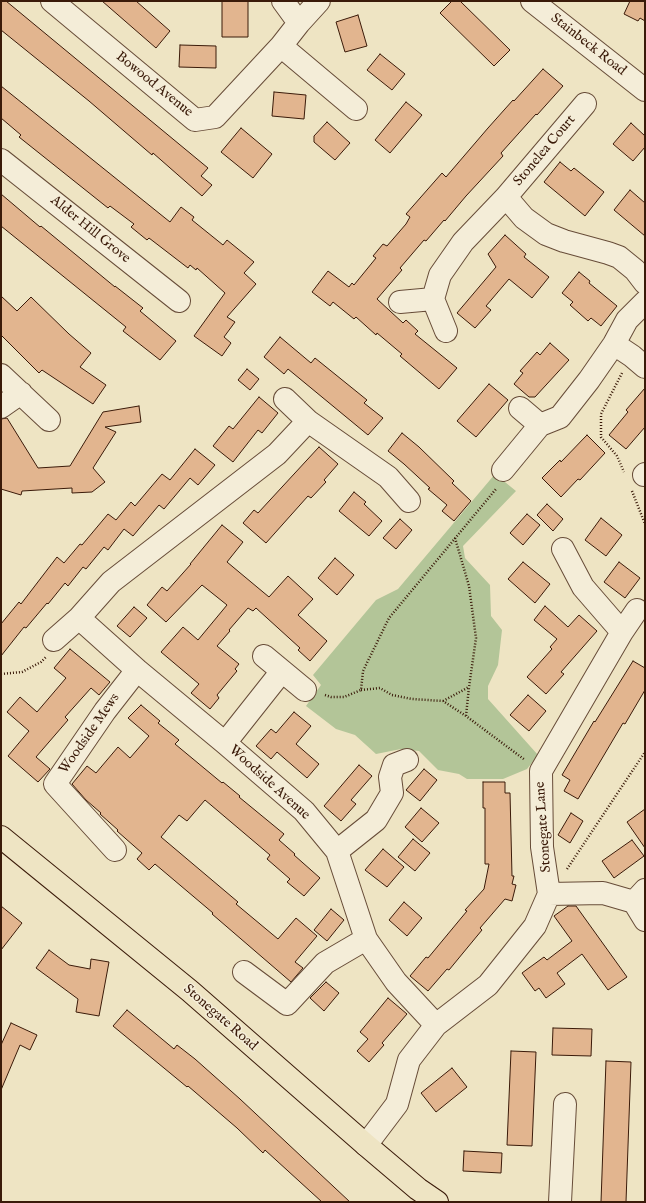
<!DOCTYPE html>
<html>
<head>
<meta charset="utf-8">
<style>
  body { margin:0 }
  #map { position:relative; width:646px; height:1203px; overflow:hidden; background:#eee4c3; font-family:"IM FELL English",serif }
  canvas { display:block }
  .frame { position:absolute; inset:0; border:2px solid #3a1a09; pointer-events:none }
</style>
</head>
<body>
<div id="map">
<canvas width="646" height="1203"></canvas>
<div class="frame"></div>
</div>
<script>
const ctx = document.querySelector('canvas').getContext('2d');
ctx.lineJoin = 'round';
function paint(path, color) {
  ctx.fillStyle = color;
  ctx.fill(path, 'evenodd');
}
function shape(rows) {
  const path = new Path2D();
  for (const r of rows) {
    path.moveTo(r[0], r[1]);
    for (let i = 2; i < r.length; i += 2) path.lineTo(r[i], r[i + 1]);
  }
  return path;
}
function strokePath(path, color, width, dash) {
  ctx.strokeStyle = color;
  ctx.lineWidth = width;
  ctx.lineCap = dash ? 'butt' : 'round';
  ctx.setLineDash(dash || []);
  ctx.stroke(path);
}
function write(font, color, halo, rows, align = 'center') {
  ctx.font = font + ' "IM FELL English",serif';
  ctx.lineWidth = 3;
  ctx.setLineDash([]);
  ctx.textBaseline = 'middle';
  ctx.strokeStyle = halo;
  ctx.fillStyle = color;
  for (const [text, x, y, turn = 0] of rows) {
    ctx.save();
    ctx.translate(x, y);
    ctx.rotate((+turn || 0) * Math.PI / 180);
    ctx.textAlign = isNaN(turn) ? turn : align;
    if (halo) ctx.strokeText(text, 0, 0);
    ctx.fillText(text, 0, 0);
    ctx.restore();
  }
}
const green = shape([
  [495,474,516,491,463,546,465,558,490,585,491,616,502,630,498,665,488,686,488,699,538,755,527,769,503,779,467,779,459,774,438,770,419,751,401,749,376,754,355,735,336,729,306,706,321,685,313,675,376,600,398,589]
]);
const building = shape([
  [1,1,6,1,208,168,201,176,212,185,202,196,153,153,152,155,89,101,1,30,1,1],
  [102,1,136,1,170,31,156,48,102,1],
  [222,1,248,1,248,37,222,37,222,1],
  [452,1,460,1,510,50,494,66,440,13,452,1],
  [630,1,645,1,645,21,640,18,638,21,624,14,630,1],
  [358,15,367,46,345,52,336,22,358,15],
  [180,45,216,46,216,68,179,67,180,45],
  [380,54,405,74,392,90,367,70,380,54],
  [543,69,563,86,537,115,536,114,501,153,503,156,466,196,445,221,444,220,426,241,424,240,400,268,402,270,377,299,403,323,406,320,418,331,415,334,457,368,439,389,400,356,402,354,377,333,376,335,356,317,354,319,333,302,330,306,312,292,328,271,349,287,352,283,354,285,376,258,373,256,383,244,387,246,406,224,410,217,406,214,442,173,446,177,488,128,513,100,514,101,543,69],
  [1,86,170,222,181,207,194,217,192,220,223,245,227,240,254,262,244,273,256,284,227,317,235,322,224,337,231,343,222,356,194,336,225,293,197,268,196,270,190,265,188,268,149,238,147,240,131,227,134,224,110,206,108,208,19,137,21,135,1,118,1,86],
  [274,92,306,95,304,119,272,116,274,92],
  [406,102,422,115,390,153,375,140,406,102],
  [327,122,350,143,335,160,314,142,314,136,327,122],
  [631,123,645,136,645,147,633,161,613,144,631,123],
  [241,128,272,154,253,178,221,152,241,128],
  [560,162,571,171,574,168,604,192,585,216,544,182,560,162],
  [630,190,645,203,645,236,614,210,630,190],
  [1,194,40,227,41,226,115,287,115,286,143,308,140,311,176,341,160,360,123,331,126,327,1,226,1,194],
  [505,235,526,254,524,257,549,277,532,298,509,279,486,306,491,310,475,328,457,313,496,267,488,254,505,235],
  [579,272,590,281,589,283,617,306,601,326,591,318,588,321,570,305,573,302,562,293,579,272],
  [1,296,17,311,31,297,69,334,91,353,80,367,106,385,93,404,42,370,39,373,1,335,1,296],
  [280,337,311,363,315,358,367,400,364,403,383,418,368,435,288,369,284,374,264,357,280,337],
  [550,343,569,360,535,397,529,397,514,384,523,373,520,371,529,361,537,352,540,355,550,343],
  [247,369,259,379,250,390,238,380,247,369],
  [489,384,508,400,476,437,457,421,489,384],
  [645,388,645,427,626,449,609,435,628,412,626,410,645,388],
  [259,397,278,413,262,433,258,430,233,462,213,446,229,426,233,429,259,397],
  [139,406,141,422,105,427,116,432,93,468,105,482,92,492,72,493,72,488,22,491,21,495,1,489,1,419,7,418,38,468,70,466,103,412,139,406],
  [402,433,419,447,454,481,452,483,471,501,454,521,442,511,447,505,428,489,430,488,404,464,388,451,402,433],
  [587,435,605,453,580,480,578,479,561,497,542,478,560,460,561,462,587,435],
  [319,447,338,464,324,480,326,482,311,498,308,496,266,543,243,523,254,510,258,513,319,447],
  [195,449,215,465,198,485,190,478,164,509,159,505,133,536,124,529,108,550,104,547,86,569,83,567,68,586,65,583,48,604,47,603,26,628,24,627,1,656,1,624,19,602,21,604,57,557,64,563,80,544,82,545,108,514,116,520,131,502,135,506,162,474,170,480,195,449],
  [354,492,366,502,364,504,382,521,369,536,339,511,354,492],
  [547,504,563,519,553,531,537,515,547,504],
  [527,514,540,525,523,545,510,533,527,514],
  [601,518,622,535,606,556,585,540,601,518],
  [400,519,412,530,396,549,383,538,400,519],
  [222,525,243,542,227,562,269,597,288,576,313,599,298,615,327,641,310,661,298,650,300,648,256,608,253,611,248,608,229,630,230,631,217,646,239,664,235,669,237,671,217,695,219,698,210,709,191,693,199,684,161,652,183,627,198,640,227,605,202,585,166,622,147,605,162,587,167,591,191,564,190,564,222,525],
  [335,558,354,575,337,595,318,578,335,558],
  [523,562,550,584,535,603,508,579,523,562],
  [619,562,640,578,625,598,604,582,619,562],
  [545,606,568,627,579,615,597,631,561,672,564,674,546,694,527,677,552,649,550,647,557,639,534,620,545,606],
  [134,607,147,618,130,637,117,626,134,607],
  [70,649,110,682,99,695,91,688,65,717,68,720,36,757,50,769,38,782,8,756,29,731,7,712,20,697,37,712,66,678,54,668,70,649],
  [633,661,645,668,645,690,625,724,623,723,578,799,564,791,570,780,562,775,594,721,595,722,633,661],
  [528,695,546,711,529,731,510,715,528,695],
  [141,705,160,721,158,723,179,740,175,744,222,783,223,782,240,796,239,797,284,834,279,840,295,854,294,855,320,878,304,896,287,882,290,879,267,859,270,855,205,800,187,821,179,815,161,837,238,902,236,904,278,939,296,918,317,936,295,962,303,968,291,982,212,914,213,913,155,864,149,870,137,859,142,853,117,831,118,830,100,814,101,813,86,800,72,784,87,766,96,773,118,747,130,758,149,736,128,718,141,705],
  [294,712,311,726,296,744,319,764,307,778,277,752,271,759,256,746,271,729,276,733,294,712],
  [359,765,372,776,351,800,356,804,341,821,324,806,359,765],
  [424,769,437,780,420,801,406,790,424,769],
  [483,782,505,782,505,793,510,793,512,876,514,876,512,884,516,885,512,901,505,899,480,928,482,930,463,953,449,970,447,969,428,991,410,976,426,957,428,958,467,911,465,910,484,889,489,864,485,864,485,808,483,808,483,782],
  [421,808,439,823,422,842,405,827,421,808],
  [645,809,645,848,627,822,645,809],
  [571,813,583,821,570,843,558,835,571,813],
  [413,839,430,853,415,871,398,857,413,839],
  [632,840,644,856,614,878,602,861,632,840],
  [383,849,404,867,387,887,365,870,383,849],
  [404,902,422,918,407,936,389,920,404,902],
  [1,906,22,923,1,950,1,906],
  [568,906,576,906,627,977,608,990,582,954,557,973,565,984,546,998,539,988,535,991,522,973,544,957,547,960,572,941,554,916,568,906],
  [331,909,344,920,327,941,314,930,331,909],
  [49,950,69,965,90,969,91,959,109,962,99,1016,76,1012,78,999,36,968,49,950],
  [326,982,339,993,324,1011,310,998,326,982],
  [388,998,407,1014,382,1043,384,1045,369,1062,357,1051,368,1039,360,1032,388,998],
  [127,1010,174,1049,177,1045,195,1059,240,1099,350,1202,322,1202,265,1150,263,1153,237,1128,188,1086,187,1087,113,1026,127,1010],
  [11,1023,37,1035,30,1050,20,1045,1,1090,1,1045,11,1023],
  [553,1028,592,1029,591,1056,552,1055,553,1028],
  [511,1051,536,1052,532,1146,507,1145,511,1051],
  [606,1061,631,1062,626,1202,601,1202,606,1061],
  [452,1068,467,1087,436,1112,421,1093,452,1068],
  [464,1151,502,1153,501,1173,463,1171,464,1151]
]);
const path = shape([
  [622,373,601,414,601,437,617,456,624,472],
  [632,491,645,524],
  [455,538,469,586,476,638,469,687,466,716],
  [1,674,22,672,41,662,46,657],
  [361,690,380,688,392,695,412,699,443,701,466,716,525,760],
  [325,695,331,697,344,697,361,690,363,671,389,618,496,489],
  [443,701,469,687],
  [567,869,645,752]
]);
const minor = shape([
  [52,1,195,120,215,117,281,46,299,23,319,1],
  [283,1,299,23],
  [532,1,645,90],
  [281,46,356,109],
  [1,160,179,301],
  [506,197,524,218,546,234,564,241,608,253,619,257,635,270,645,283],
  [400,302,433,299],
  [446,331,433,299,440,275,463,242,506,197,585,104],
  [614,344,632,356,645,367],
  [1,375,49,420],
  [285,399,308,421,388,477,409,501],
  [1,407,21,393],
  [520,408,540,425],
  [503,470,540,425,560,417,589,380,614,344,627,320,645,302],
  [644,475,645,474],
  [563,549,583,587,622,632],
  [79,618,137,670,225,743,304,811,337,851,366,939,396,982,436,1025],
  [54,640,79,618,111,582,277,454,308,421],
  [264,656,305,690],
  [225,743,282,671],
  [115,850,55,784,105,711,137,670],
  [337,851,376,820,392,793,390,777,394,765,407,760],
  [549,894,603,893,634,902,645,890],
  [634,902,645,920],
  [244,972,287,1004,325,963,366,939],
  [366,1145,397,1104,409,1060,436,1025,488,985,535,926,549,894,542,847,541,771,622,632,637,610],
  [560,1202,565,1104]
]);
const major = shape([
  [1,837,190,991,366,1145,418,1189,437,1202]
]);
const streetNames = [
  ["Stainbeck Road",588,45,38],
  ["Bowood Avenue",154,85,39],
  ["Stonelea Court",545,151,-50],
  ["Alder Hill Grove",90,230,39],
  ["Woodside Mews",90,734,-55],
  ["Woodside Avenue",269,783,42],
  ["Stonegate Lane",544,827,-94],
  ["Stonegate Road",220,1018,41]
];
paint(green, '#b3c598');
paint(building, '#e2b58f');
strokePath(building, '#3a1a09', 1);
strokePath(minor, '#674c38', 24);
strokePath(major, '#3a1a09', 24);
strokePath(path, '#3a1a09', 2.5, [1, 2]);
strokePath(minor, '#f4edd8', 22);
strokePath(major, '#eee4c3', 22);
write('14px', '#3a1a09', '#f4edd8', streetNames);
</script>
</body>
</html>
